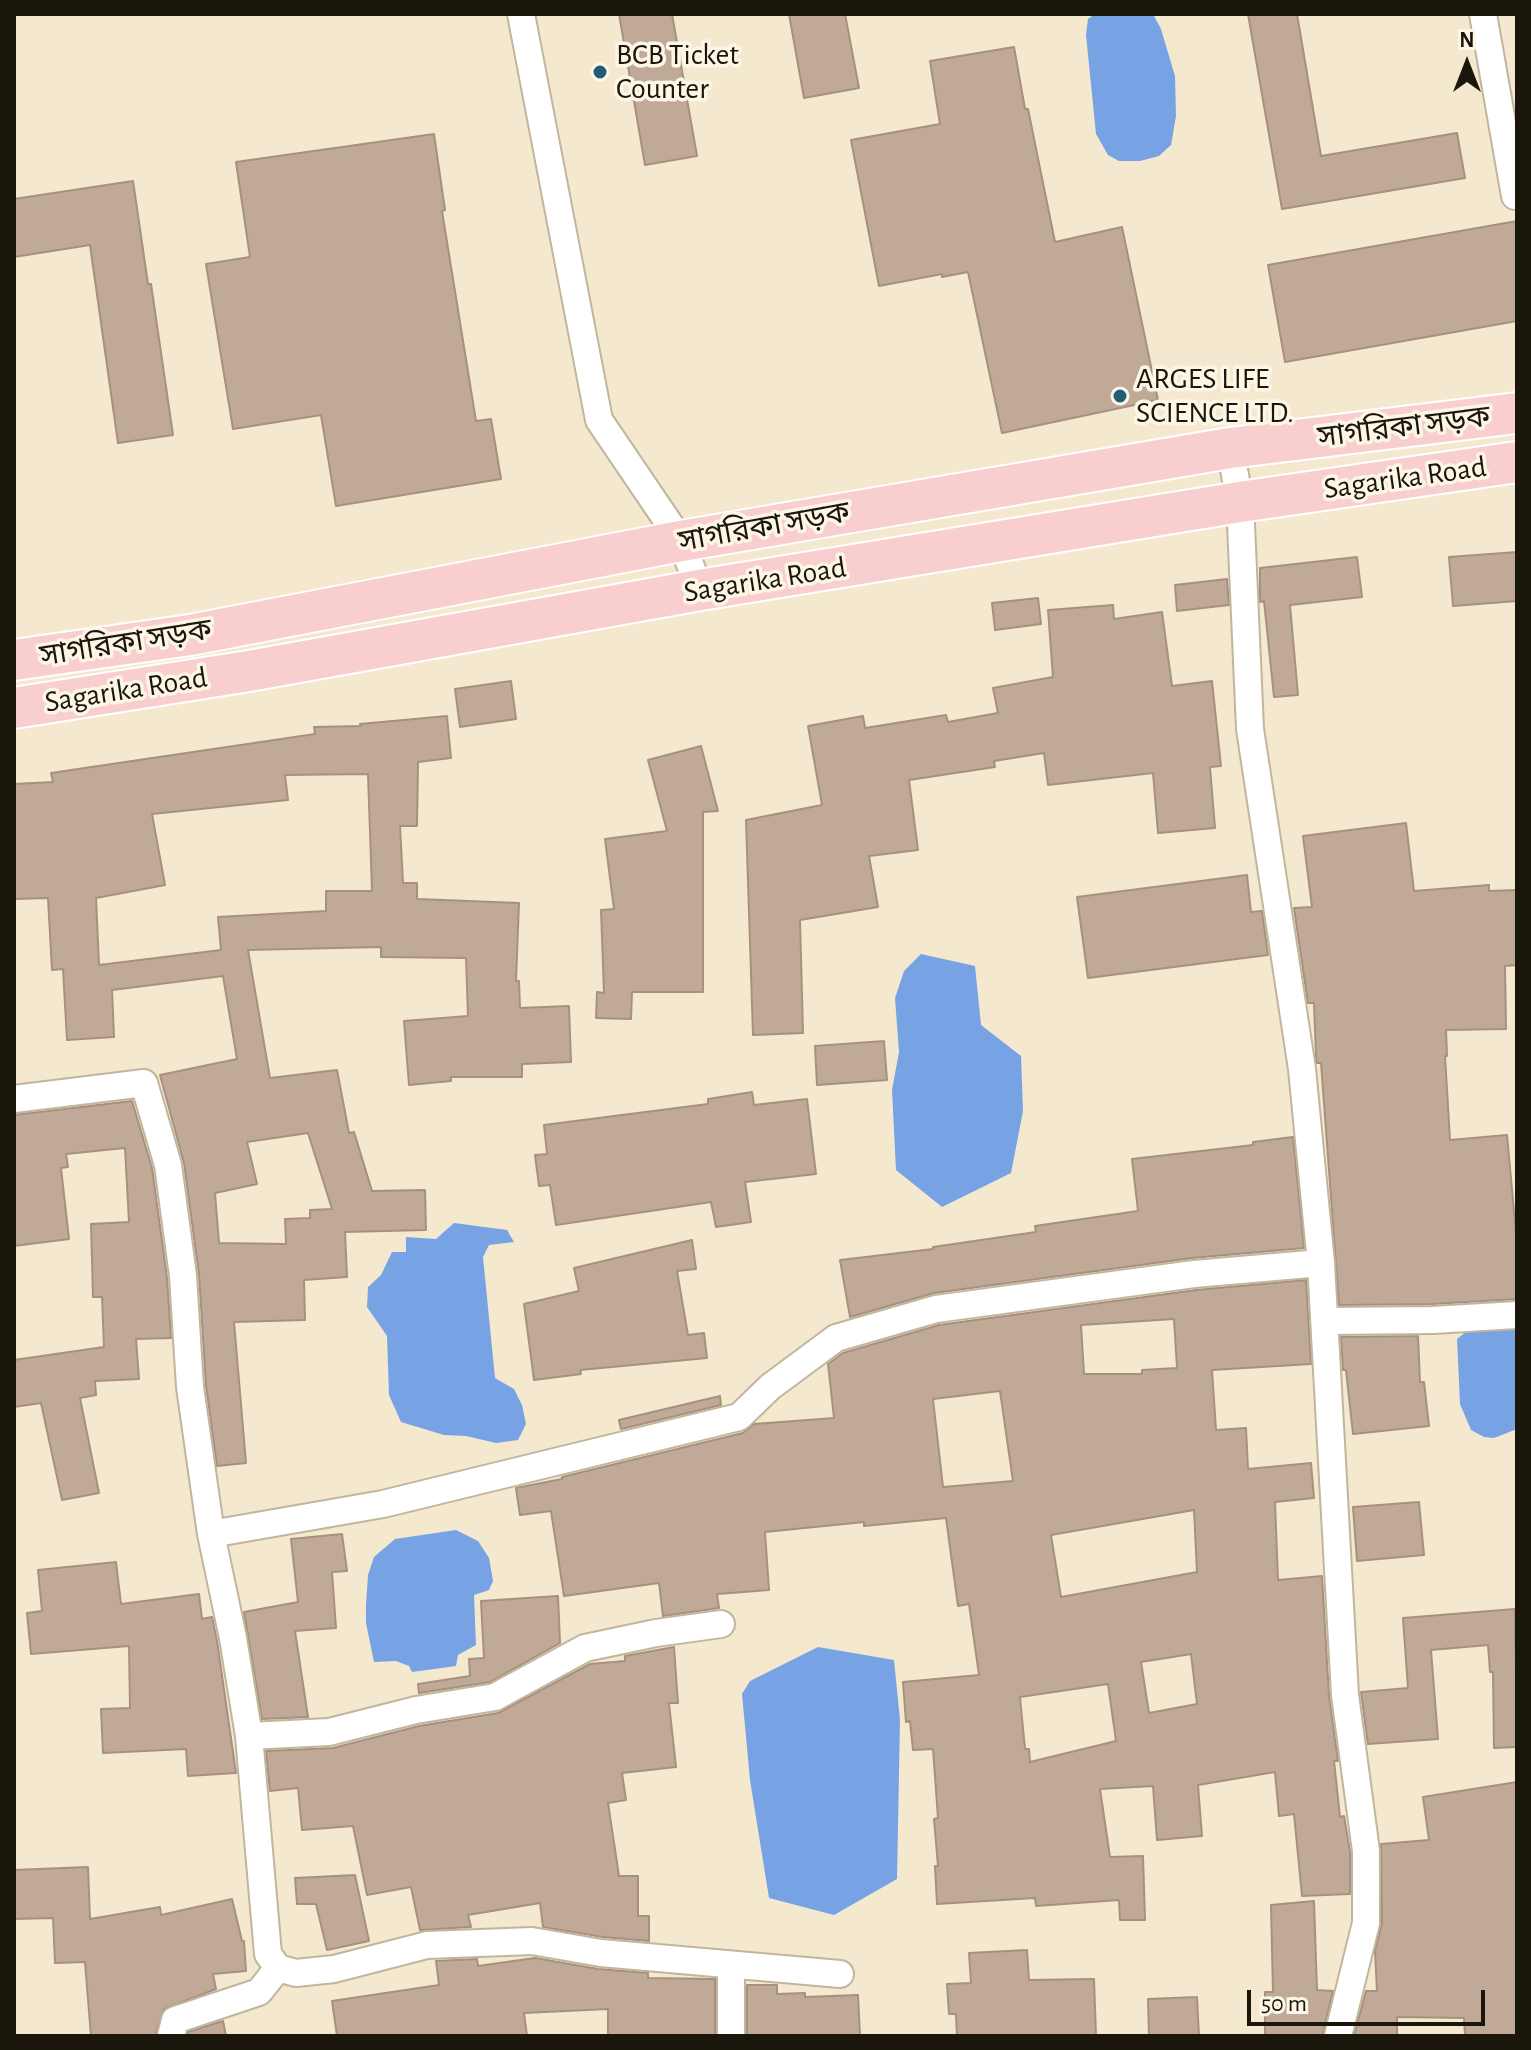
<!DOCTYPE html>
<html>
<head>
<meta charset="utf-8">
<style>
  body { margin:0 }
  #map { position:relative; width:1531px; height:2050px; overflow:hidden; background:#f4e8cf; font-family:"Alegreya Sans",sans-serif }
  canvas { display:block }
  .frame { position:absolute; inset:0; border:16px solid #1a160c; pointer-events:none }
  .north { position:absolute; left:1427px; top:24px; width:80px; height:80px; -webkit-text-stroke:6px #fdf6e7; paint-order:stroke; rotate:0deg; font-size:22px; font-weight:700; line-height:32px; text-align:center; color:#1a160c }
  .north::after { content:''; display:block; margin:auto; width:28px; height:36px; background:#1a160c; clip-path:polygon(50% 0,100% 100%,50% 72%,0 100%) }
  .scale { position:absolute; left:1247px; top:1990px; width:238px; height:36px; box-sizing:border-box; border:4px solid #1a160c; border-top:0; padding-left:10px; font-size:24px; line-height:28px; white-space:nowrap; color:#1a160c; -webkit-text-stroke:6px #fdf6e7; paint-order:stroke }
</style>
</head>
<body>
<div id="map">
<canvas width="1531" height="2050"></canvas>
<div class="frame"></div>
<div class="north">N</div>
<div class="scale">50 m</div>
</div>
<script>
const ctx = document.querySelector('canvas').getContext('2d');
ctx.lineJoin = 'round';
function paint(path, color) {
  ctx.fillStyle = color;
  ctx.fill(path, 'evenodd');
}
function shape(rows) {
  const path = new Path2D();
  for (const r of rows) {
    path.moveTo(r[0], r[1]);
    for (let i = 2; i < r.length; i += 2) path.lineTo(r[i], r[i + 1]);
  }
  return path;
}
function strokePath(path, color, width, dash) {
  ctx.strokeStyle = color;
  ctx.lineWidth = width;
  ctx.lineCap = dash ? 'butt' : 'round';
  ctx.setLineDash(dash || []);
  ctx.stroke(path);
}
function write(font, color, halo, rows, align = 'center') {
  ctx.font = font + ' "Alegreya Sans","Noto Sans Bengali",sans-serif';
  ctx.lineWidth = 7;
  ctx.setLineDash([]);
  ctx.textBaseline = 'middle';
  ctx.strokeStyle = halo;
  ctx.fillStyle = color;
  for (const [text, x, y, turn = 0] of rows) {
    ctx.save();
    ctx.translate(x, y);
    ctx.rotate((+turn || 0) * Math.PI / 180);
    ctx.textAlign = isNaN(turn) ? turn : align;
    if (halo) ctx.strokeText(text, 0, 0);
    ctx.fillText(text, 0, 0);
    ctx.restore();
  }
}
const water = shape([
  [1095,14,1153,14,1161,29,1175,76,1176,116,1171,145,1159,156,1140,161,1119,161,1108,155,1096,134,1086,35,1088,19],
  [921,954,975,966,981,1025,1021,1056,1023,1111,1011,1173,942,1207,896,1170,892,1090,899,1052,895,998,904,971],
  [454,1223,507,1230,514,1242,489,1245,483,1257,495,1378,514,1389,522,1405,526,1424,518,1440,496,1443,466,1436,444,1435,401,1422,389,1395,387,1336,367,1307,368,1287,381,1275,392,1252,406,1252,406,1237,436,1239],
  [1517,1325,1517,1429,1494,1438,1484,1437,1471,1430,1460,1404,1457,1339,1467,1331,1484,1327],
  [456,1530,478,1541,489,1558,493,1581,489,1590,474,1595,476,1645,458,1655,456,1666,412,1672,409,1666,396,1661,374,1662,366,1623,366,1605,368,1575,374,1557,395,1539],
  [818,1647,894,1660,900,1720,897,1879,834,1915,769,1898,750,1780,742,1694,750,1681]
]);
const building = shape([
  [619,14,672,14,697,156,645,165,619,14],
  [789,14,845,14,859,88,804,98,789,14],
  [1248,14,1297,14,1321,156,1457,133,1465,178,1282,209,1248,14],
  [1014,47,1025,109,1028,109,1055,242,1122,227,1158,400,1002,433,968,272,942,277,942,274,879,286,851,140,940,124,930,61,1014,47],
  [434,134,445,210,442,211,476,421,491,419,501,479,336,506,321,415,233,429,206,264,250,257,236,162,434,134],
  [133,181,148,284,151,284,173,435,118,443,90,245,14,257,14,199,133,181],
  [1517,221,1517,321,1285,362,1268,265,1517,221],
  [1517,552,1517,601,1453,606,1449,557,1517,552],
  [1357,557,1362,597,1290,605,1298,695,1274,697,1264,601,1260,602,1260,568,1357,557],
  [1227,579,1229,605,1177,611,1175,585,1227,579],
  [1038,598,1041,624,995,630,992,603,1038,598],
  [1113,605,1114,619,1162,612,1172,686,1212,681,1221,766,1210,767,1215,828,1158,833,1153,773,1048,785,1044,753,994,761,995,767,909,780,918,850,869,856,878,907,800,920,803,1033,753,1035,746,820,822,805,808,726,863,716,865,728,946,715,948,722,998,713,993,688,1053,677,1048,610,1113,605],
  [511,681,516,719,460,727,455,689,511,681],
  [447,716,451,758,418,762,417,826,400,826,403,883,417,883,417,899,519,903,516,981,519,981,520,1008,569,1006,571,1062,522,1064,522,1077,451,1077,451,1081,409,1085,404,1021,468,1016,466,958,381,957,381,947,248,950,270,1078,337,1070,349,1133,354,1132,372,1191,425,1190,426,1230,345,1232,347,1277,304,1280,305,1320,234,1322,246,1463,217,1466,206,1385,199,1274,184,1163,160,1075,237,1059,223,976,112,990,114,1037,67,1040,63,969,52,970,48,898,14,899,14,784,53,782,51,773,315,734,314,727,361,726,360,724,447,716],
  [368,774,372,891,326,891,326,911,218,917,221,950,99,965,96,898,165,885,152,814,288,800,285,775,368,774],
  [308,1133,332,1209,310,1210,310,1218,285,1219,286,1244,219,1243,215,1193,257,1184,247,1142,308,1133],
  [701,746,718,811,703,812,703,992,632,992,631,1019,596,1018,597,992,604,993,601,910,614,909,605,839,667,831,648,760,701,746],
  [1406,823,1414,891,1489,885,1489,891,1517,890,1517,965,1505,966,1506,1029,1446,1030,1447,1056,1445,1056,1450,1140,1507,1135,1517,1244,1517,1299,1432,1304,1339,1305,1321,1063,1317,1063,1316,1056,1314,1003,1308,1003,1294,908,1312,907,1303,836,1406,823],
  [1247,875,1251,912,1262,911,1268,955,1088,978,1077,897,1247,875],
  [884,1041,887,1080,817,1085,815,1046,884,1041],
  [752,1092,754,1105,807,1099,816,1174,745,1182,751,1222,716,1227,711,1202,556,1225,550,1185,539,1186,535,1155,547,1154,544,1125,708,1104,708,1099,752,1092],
  [132,1101,152,1168,167,1278,171,1338,136,1339,139,1379,95,1381,96,1395,80,1398,99,1493,62,1500,41,1403,14,1407,14,1360,104,1347,102,1297,93,1297,91,1224,129,1222,125,1148,66,1154,68,1167,61,1168,69,1239,14,1246,14,1115,132,1101],
  [1293,1137,1304,1248,1192,1258,934,1293,850,1317,840,1260,933,1249,933,1247,1036,1232,1035,1226,1138,1211,1132,1159,1253,1145,1253,1142,1293,1137],
  [692,1240,696,1269,677,1271,688,1335,704,1333,707,1358,580,1370,581,1374,534,1380,524,1304,579,1291,574,1268,692,1240],
  [1306,1280,1311,1364,1212,1370,1216,1430,1246,1428,1248,1469,1311,1463,1314,1498,1275,1502,1278,1580,1322,1576,1329,1696,1338,1761,1334,1761,1340,1817,1344,1816,1350,1852,1350,1894,1302,1896,1294,1814,1279,1816,1275,1772,1198,1785,1202,1836,1157,1840,1153,1786,1100,1789,1110,1857,1143,1856,1145,1920,1120,1920,1119,1900,1036,1906,1035,1898,937,1904,935,1866,938,1866,934,1819,938,1818,933,1749,913,1750,910,1721,906,1722,903,1682,979,1675,969,1604,958,1606,946,1518,864,1526,864,1522,765,1532,769,1590,717,1594,719,1608,663,1616,659,1583,564,1596,551,1511,520,1515,516,1488,562,1479,562,1477,743,1433,754,1424,834,1418,828,1364,843,1353,939,1325,1196,1290,1306,1280],
  [1174,1319,1177,1368,1142,1370,1142,1374,1084,1374,1081,1325,1174,1319],
  [1000,1391,1013,1481,943,1487,933,1399,1000,1391],
  [1194,1510,1197,1572,1061,1597,1051,1535,1194,1510],
  [1191,1654,1197,1704,1149,1713,1141,1662,1191,1654],
  [1108,1684,1116,1741,1030,1762,1029,1749,1025,1749,1020,1697,1108,1684],
  [1418,1336,1420,1382,1424,1382,1429,1426,1353,1434,1346,1370,1343,1370,1341,1337,1418,1336],
  [720,1396,721,1405,621,1429,619,1420,720,1396],
  [1419,1502,1424,1555,1357,1561,1353,1507,1419,1502],
  [342,1534,347,1571,332,1572,336,1628,295,1631,308,1717,262,1719,244,1612,298,1602,291,1539,342,1534],
  [116,1562,121,1604,199,1594,202,1619,212,1617,217,1641,236,1773,188,1776,186,1749,103,1753,101,1709,130,1708,129,1646,31,1654,27,1613,42,1611,38,1570,116,1562],
  [558,1596,560,1643,490,1682,419,1693,418,1684,470,1676,469,1659,484,1658,481,1601,558,1596],
  [1515,1609,1517,1747,1494,1748,1493,1672,1490,1672,1488,1645,1431,1650,1438,1739,1368,1744,1361,1692,1408,1688,1403,1618,1515,1609],
  [674,1647,678,1703,669,1703,676,1767,622,1773,626,1800,608,1803,619,1876,638,1876,638,1916,649,1916,649,1941,603,1937,543,1927,540,1903,468,1915,471,1927,420,1930,411,1887,367,1895,353,1826,302,1830,298,1788,270,1791,266,1751,333,1748,419,1726,498,1713,590,1664,625,1661,625,1656,674,1647],
  [1517,1782,1517,2036,1465,2036,1464,2018,1397,2017,1397,2036,1354,2036,1366,1991,1377,1991,1375,1951,1382,1923,1381,1844,1429,1840,1423,1797,1517,1782],
  [88,1867,90,1919,160,1907,161,1915,232,1899,242,1941,244,1941,246,1971,213,1974,216,1989,164,2009,155,2036,91,2036,85,1962,55,1963,53,1918,14,1919,14,1870,88,1867],
  [355,1875,369,1941,327,1950,316,1904,297,1904,295,1878,355,1875],
  [1314,1901,1317,1990,1333,1991,1322,2036,1265,2036,1265,1992,1273,1992,1271,1905,1314,1901],
  [1027,1950,1029,1980,1094,1979,1096,2036,957,2036,956,2014,949,2014,947,1984,971,1983,969,1953,1027,1950],
  [535,1958,598,1969,648,1973,648,1978,715,1979,715,2035,608,2036,608,2009,524,2013,527,2036,337,2036,332,2001,439,1985,436,1961,477,1959,478,1966,535,1958],
  [747,1985,777,1985,777,1994,805,1993,805,1997,858,1995,860,2036,747,2036,747,1985],
  [1197,1997,1199,2036,1149,2036,1148,1999,1197,1997],
  [223,2021,226,2036,188,2036,188,2032,223,2021]
]);
const street = shape([
  [521,14,599,420,681,541,700,590],
  [1483,14,1515,196],
  [1230,448,1240,502,1250,729,1302,1069,1321,1263,1345,1695,1366,1851,1366,1923,1338,2036],
  [14,1099,144,1083,168,1165,183,1276,190,1387,211,1534,383,1504,739,1417,770,1387,836,1338,936,1309,1194,1274,1321,1263],
  [1324,1321,1433,1320,1517,1315],
  [211,1534,233,1638,249,1736,268,1954,278,1968,296,1973,334,1969,427,1945,532,1941,601,1953,840,1974],
  [249,1736,329,1732,416,1710,495,1697,585,1648,656,1633,721,1624],
  [731,1966,731,2036],
  [171,2036,175,2020,259,1992,278,1968]
]);
const primary = shape([
  [14,660,190,635,681,541,1230,448,1517,413],
  [14,708,249,671,700,590,1240,502,1517,462]
]);
const markers = [
  [600,72,8,"#225d76"],
  [1120,396,8,"#225d76"]
];
const poiNames = [
  ["BCB Ticket",616,55],
  ["Counter",616,89],
  ["ARGES LIFE",1136,379],
  ["SCIENCE LTD.",1136,413]
];
const streetNames = [
  ["সাগরিকা সড়ক",1404,427,-7],
  ["Sagarika Road",1405,478,-8],
  ["সাগরিকা সড়ক",764,527,-10],
  ["Sagarika Road",765,580,-9],
  ["সাগরিকা সড়ক",126,643,-9],
  ["Sagarika Road",126,690,-9]
];
paint(water, '#77a3e5');
paint(building, '#c0aa97');
strokePath(building, '#a6917f', 2);
strokePath(street, '#c1b69d', 30);
strokePath(primary, '#fff', 44);
strokePath(street, '#fff', 26);
strokePath(primary, '#f9cece', 40);
for (const [x, y, r, color] of markers) {
  const dot = new Path2D();
  dot.arc(x, y, r, 0, 2 * Math.PI);
  ctx.fillStyle = color;
  ctx.fill(dot);
  strokePath(dot, '#fdf6e7', 3);
}
write('30px', '#1a160c', '#fdf6e7', poiNames, 'left');
write('30px', '#1a160c', '#fdf6e7', streetNames);
</script>
</body>
</html>
